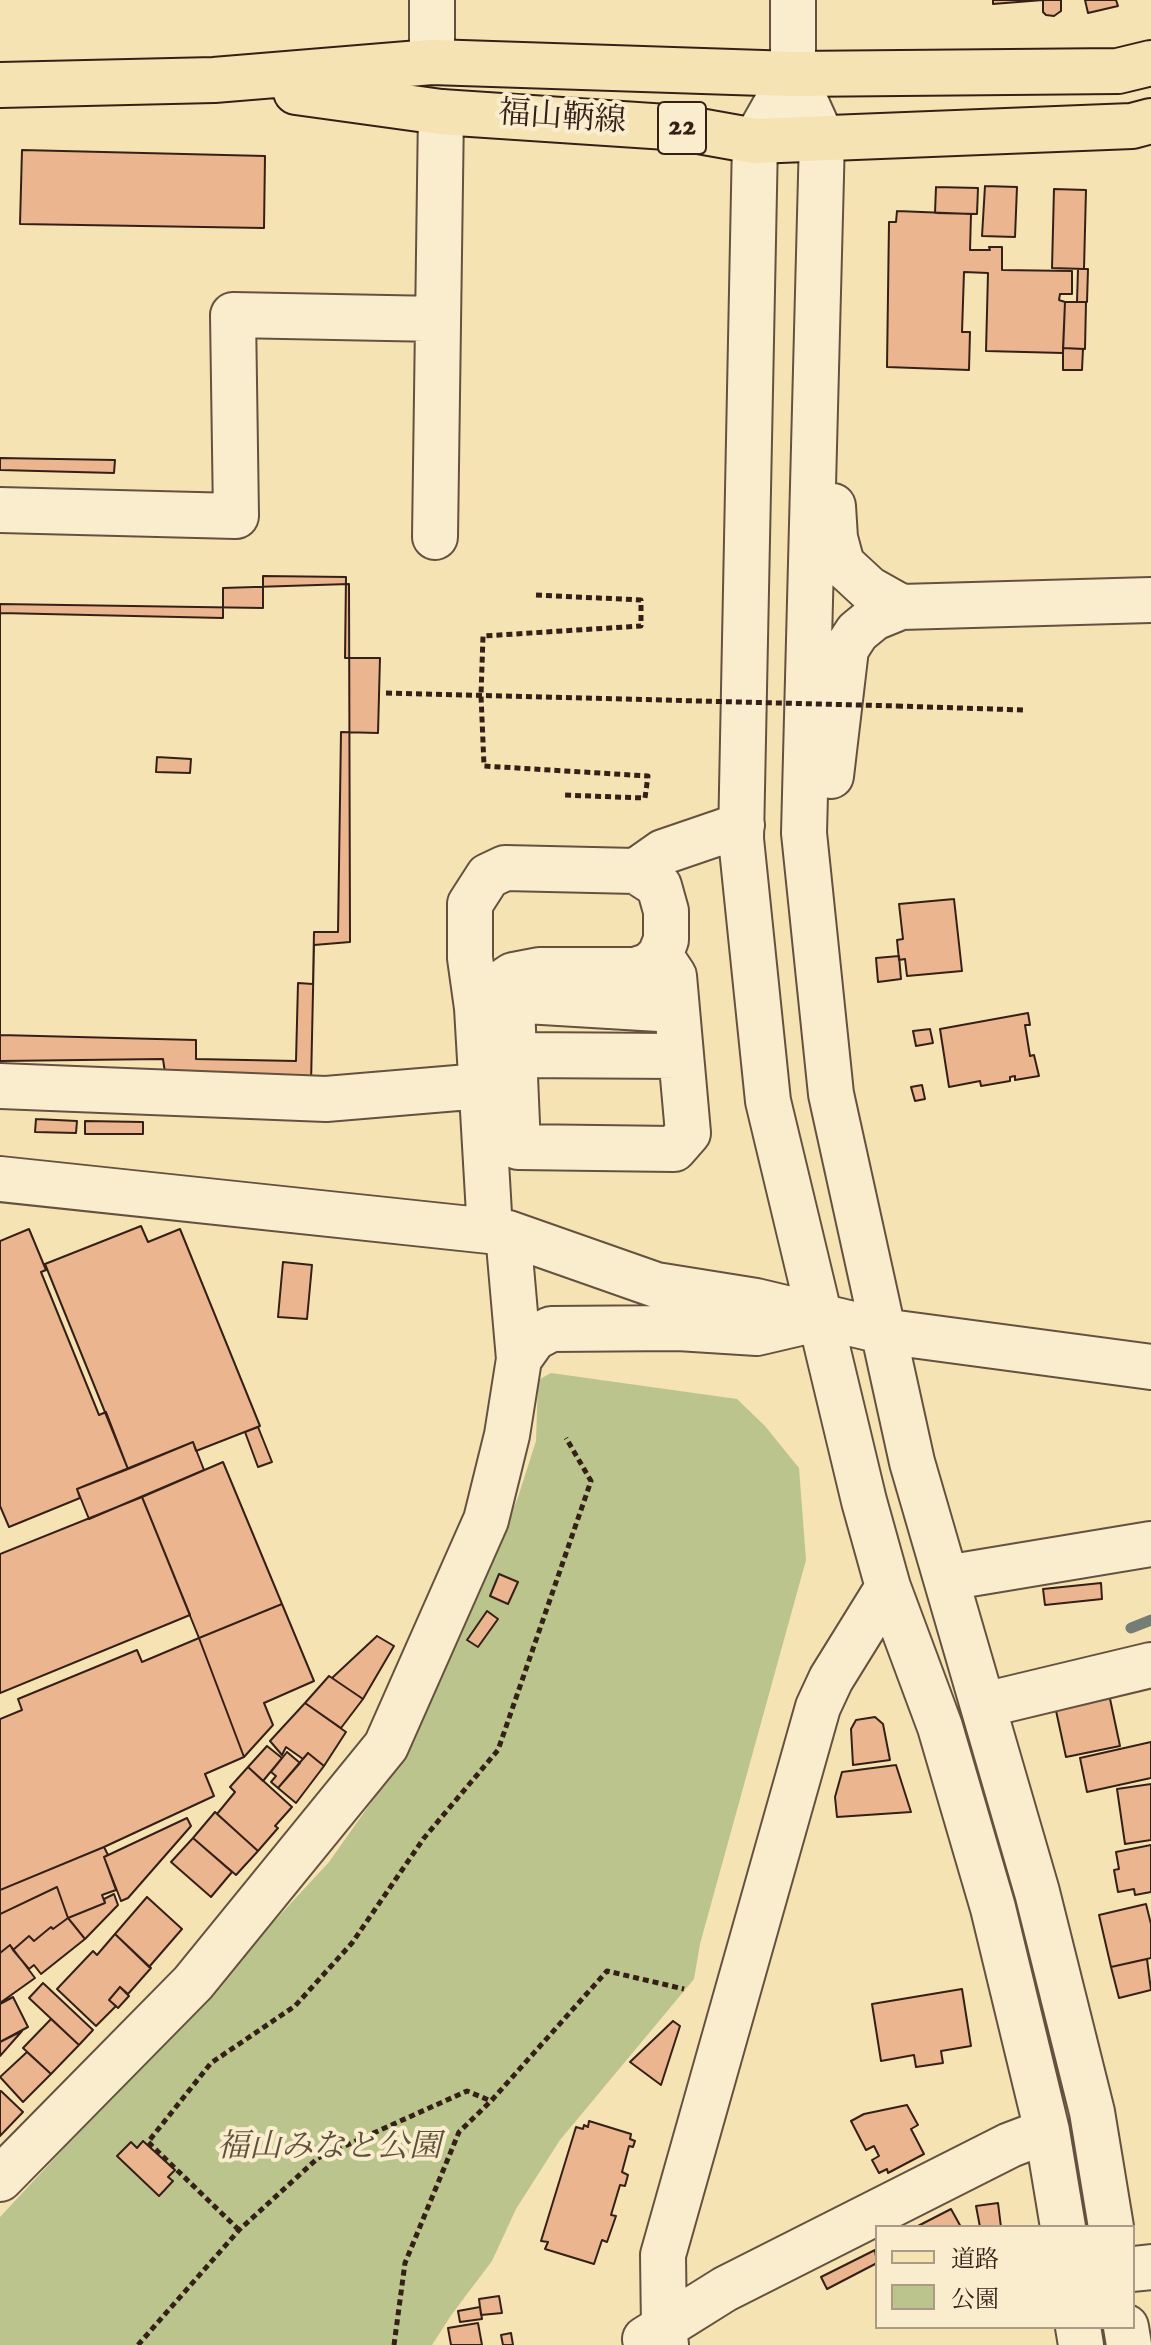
<!DOCTYPE html>
<html>
<head>
<meta charset="utf-8">
<style>
  body { margin:0 }
  #map { position:relative; width:1151px; height:2345px; overflow:hidden; background:#f6e3b3; font-family:"IM FELL English","Noto Serif JP",serif }
  canvas { display:block }
  .legend { position:absolute; left:875px; top:2225px; width:260px; height:104px; box-sizing:border-box; background:#f9edce; border:2px solid #ab9b85; margin:0; padding:10px 14px; list-style:none; font-size:24px; color:#352018 }
  .legend li { display:flex; align-items:center; gap:16px; height:40px }
  .legend b { width:40px; border:2px solid #ab9b85 }
</style>
</head>
<body>
<div id="map">
<canvas width="1151" height="2345"></canvas>
<ul class="legend">
<li><b style="height:10px;background:#f6e3b3"></b>道路</li>
<li><b style="height:22px;background:#bcc48d"></b>公園</li>
</ul>
</div>
<script>
const ctx = document.querySelector('canvas').getContext('2d');
ctx.lineJoin = 'round';
function paint(path, color) {
  ctx.fillStyle = color;
  ctx.fill(path, 'evenodd');
}
function shape(rows) {
  const path = new Path2D();
  for (const r of rows) {
    path.moveTo(r[0], r[1]);
    for (let i = 2; i < r.length; i += 2) path.lineTo(r[i], r[i + 1]);
  }
  return path;
}
function strokePath(path, color, width, dash) {
  ctx.strokeStyle = color;
  ctx.lineWidth = width;
  ctx.lineCap = dash ? 'butt' : 'round';
  ctx.setLineDash(dash || []);
  ctx.stroke(path);
}
function write(font, color, halo, rows, align = 'center') {
  ctx.font = font + ' "IM FELL English","Noto Serif JP",serif';
  ctx.lineWidth = 8;
  ctx.setLineDash([]);
  ctx.textBaseline = 'middle';
  ctx.strokeStyle = halo;
  ctx.fillStyle = color;
  for (const [text, x, y, turn = 0] of rows) {
    ctx.save();
    ctx.translate(x, y);
    ctx.rotate((+turn || 0) * Math.PI / 180);
    ctx.textAlign = isNaN(turn) ? turn : align;
    if (halo) ctx.strokeText(text, 0, 0);
    ctx.fillText(text, 0, 0);
    ctx.restore();
  }
}
const green = shape([
  [551,1373,737,1399,765,1426,799,1468,806,1560,700,1944,694,1979,560,2140,516,2209,492,2261,452,2314,432,2345,0,2345,0,2217,329,1862,370,1804,462,1632,496,1553,518,1497,536,1441,538,1380]
]);
const stream = shape([
  [1131,1628,1151,1620]
]);
const building = shape([
  [993,0,1061,0,1061,11,1054,16,1046,15,1043,12,1043,0,993,4,993,0],
  [1085,0,1116,0,1118,6,1088,13,1085,0],
  [22,150,265,156,264,228,20,224,22,150],
  [985,186,1017,187,1015,237,982,236,985,186],
  [936,187,978,188,977,214,935,213,936,187],
  [1054,189,1086,190,1084,269,1052,268,1054,189],
  [897,211,971,214,970,250,990,250,989,247,1002,247,1002,270,1072,271,1072,294,1060,294,1059,300,1065,302,1063,353,986,351,988,273,964,272,962,332,970,332,969,370,887,367,889,222,896,222,897,211],
  [1078,269,1088,269,1087,302,1077,302,1078,269],
  [1065,302,1086,302,1085,349,1063,348,1065,302],
  [1063,348,1083,349,1082,370,1063,370,1063,348],
  [0,458,115,460,114,473,0,470,0,458],
  [263,576,346,577,345,658,380,658,378,733,341,732,338,932,314,932,313,984,298,983,296,1061,196,1059,196,1040,0,1035,0,604,263,608,263,576],
  [157,757,191,759,190,773,156,772,157,757],
  [349,584,350,942,314,945,311,1084,166,1080,163,1059,0,1061,0,613,223,618,223,588,349,584],
  [954,899,962,971,907,976,905,959,899,960,897,940,903,939,899,904,954,899],
  [899,956,901,979,878,982,876,958,899,956],
  [1028,1013,1030,1025,1025,1025,1030,1056,1034,1055,1039,1076,1015,1080,1015,1076,1010,1077,1010,1081,981,1086,980,1081,949,1087,940,1029,1028,1013],
  [930,1029,933,1043,916,1046,913,1031,930,1029],
  [922,1085,925,1099,915,1101,911,1087,922,1085],
  [36,1119,77,1121,76,1133,35,1132,36,1119],
  [85,1121,143,1122,143,1134,85,1134,85,1121],
  [141,1226,148,1242,180,1229,260,1426,196,1451,193,1442,128,1469,45,1264,141,1226],
  [29,1229,46,1270,41,1272,99,1415,106,1412,128,1469,77,1489,80,1498,9,1527,0,1506,0,1241,29,1229],
  [283,1262,312,1265,307,1319,278,1317,283,1262],
  [258,1427,272,1462,258,1467,245,1432,258,1427],
  [193,1442,204,1470,89,1519,77,1489,193,1442],
  [223,1462,282,1604,199,1638,142,1497,223,1462],
  [142,1497,190,1615,0,1693,0,1554,142,1497],
  [499,1574,518,1582,508,1604,490,1596,499,1574],
  [1101,1583,1102,1599,1045,1605,1043,1589,1101,1583],
  [282,1604,314,1681,264,1703,273,1725,244,1757,199,1638,282,1604],
  [487,1611,498,1619,478,1647,467,1640,487,1611],
  [377,1636,394,1646,363,1699,332,1678,377,1636],
  [199,1638,244,1757,205,1774,214,1796,104,1847,0,1890,0,1719,22,1710,18,1699,137,1650,142,1662,199,1638],
  [329,1676,363,1699,341,1728,305,1703,329,1676],
  [1109,1694,1120,1746,1066,1757,1055,1706,1109,1694],
  [305,1703,346,1732,324,1766,308,1753,303,1759,286,1747,282,1755,270,1741,305,1703],
  [875,1717,883,1724,890,1760,853,1765,851,1729,856,1720,875,1717],
  [1151,1742,1151,1778,1087,1792,1080,1758,1151,1742],
  [267,1746,282,1758,263,1781,248,1767,267,1746],
  [287,1752,300,1763,278,1788,271,1782,276,1776,271,1772,287,1752],
  [308,1753,324,1766,296,1803,278,1788,308,1753],
  [896,1765,911,1812,837,1817,835,1797,842,1772,896,1765],
  [248,1767,292,1807,275,1826,278,1828,258,1851,217,1814,235,1792,230,1787,248,1767],
  [1151,1784,1151,1840,1125,1844,1117,1789,1151,1784],
  [215,1812,258,1851,236,1875,193,1838,215,1812],
  [187,1818,191,1826,128,1898,121,1901,104,1857,187,1818],
  [193,1838,232,1872,211,1897,171,1862,193,1838],
  [1151,1845,1151,1892,1135,1895,1134,1889,1118,1892,1114,1870,1119,1869,1116,1852,1151,1845],
  [104,1847,108,1855,104,1857,116,1890,102,1895,105,1903,68,1918,57,1887,0,1914,0,1890,104,1847],
  [57,1887,68,1918,53,1929,51,1927,34,1941,29,1936,13,1950,10,1945,0,1953,0,1914,57,1887],
  [114,1894,118,1905,85,1939,68,1918,105,1903,104,1899,114,1894],
  [147,1897,182,1929,149,1967,115,1934,147,1897],
  [1146,1904,1151,1924,1151,1958,1111,1967,1099,1915,1146,1904],
  [68,1918,85,1939,41,1974,34,1965,29,1969,13,1950,29,1936,34,1941,51,1927,53,1929,68,1918],
  [115,1934,151,1968,128,1994,120,1987,109,2000,116,2006,96,2026,57,1989,93,1951,97,1955,115,1934],
  [10,1945,35,1978,0,2003,0,1953,10,1945],
  [1147,1959,1151,1990,1119,1998,1111,1967,1147,1959],
  [43,1983,93,2030,79,2045,29,1998,43,1983],
  [120,1987,129,1996,118,2008,109,2000,120,1987],
  [962,1989,971,2046,941,2051,943,2063,916,2067,914,2055,881,2061,872,2004,962,1989],
  [13,1997,28,2027,0,2042,0,2004,13,1997],
  [51,2019,79,2045,51,2074,23,2048,51,2019],
  [673,2021,680,2026,661,2085,630,2062,673,2021],
  [22,2031,0,2056,0,2042,22,2031],
  [27,2052,51,2074,23,2102,0,2077,27,2052],
  [1,2091,23,2112,0,2136,0,2091,1,2091],
  [907,2105,918,2125,911,2129,924,2154,888,2173,887,2169,879,2173,872,2160,879,2156,874,2146,866,2150,851,2121,864,2114,907,2105],
  [589,2121,631,2134,630,2139,635,2141,633,2147,629,2146,622,2172,628,2175,625,2186,620,2185,611,2215,616,2216,607,2242,602,2240,594,2264,545,2249,548,2242,541,2241,576,2127,583,2129,584,2125,588,2127,589,2121],
  [143,2141,175,2170,168,2177,173,2181,159,2196,117,2156,131,2142,137,2148,143,2141],
  [998,2203,1001,2227,980,2227,976,2206,998,2203],
  [951,2209,961,2227,916,2227,951,2209],
  [875,2250,877,2263,827,2289,821,2277,875,2250],
  [499,2296,502,2313,481,2315,479,2299,499,2296],
  [480,2307,482,2319,460,2322,458,2311,480,2307],
  [478,2323,482,2345,451,2345,448,2328,478,2323],
  [511,2333,513,2345,503,2345,501,2335,511,2333]
]);
const path = shape([
  [536,595,641,600,641,626,483,636,481,695,484,766,648,776,645,798,562,795],
  [897,706,1024,710],
  [239,2230,148,2142,211,2063,295,2006,352,1943,424,1838,498,1750,591,1481,566,1438],
  [138,2345,239,2230,318,2158,467,2091,491,2101],
  [394,2345,405,2263,459,2132,491,2101,607,1971,684,1989]
]);
const minor = shape([
  [432,0,432,62],
  [793,0,793,74,822,138,804,833,831,1094,912,1462,1037,1892,1092,2112,1111,2227],
  [793,74,755,141,741,839,768,1101,864,1501,888,1587,940,1727,993,1908,1047,2131,1063,2227],
  [833,506,835,538,842,564,869,589,901,607],
  [0,510,236,516,233,315,438,319],
  [435,537,441,112],
  [831,776,846,649,857,632,874,618,901,607,1151,600],
  [636,871,663,852,742,825],
  [660,955,674,976,688,1133,674,1149,518,1147,512,1006,526,1001,676,1010],
  [477,1008,494,988,513,975,539,970,635,970,650,965,660,955,666,940,666,911,659,886,636,871,505,868,488,876,470,904,470,958,477,1008,490,1231],
  [514,1055,680,1056],
  [0,1086,326,1099,481,1086],
  [0,1179,508,1233,656,1285,756,1301,882,1331,1151,1367],
  [508,1233,519,1359],
  [946,1578,1151,1544],
  [984,1705,1151,1665],
  [0,2179,193,1983,386,1746,486,1520,507,1435,519,1359,534,1338,551,1329,678,1328,757,1333,821,1318],
  [1133,2269,1151,2267],
  [1078,2327,1081,2345],
  [1126,2327,1129,2345],
  [645,2339,725,2289,1010,2145,1047,2131],
  [666,2345,664,2329,663,2255,818,1707,831,1679,888,1587]
]);
const major = shape([
  [0,85,214,80,432,62,793,74,1118,71,1151,63],
  [296,92,441,112,682,128,755,141,1132,126,1151,121]
]);
const pathBridge = shape([
  [386,693,897,706]
]);
const shields = [
  [682,128,48]
];
const shieldNames = [
  ["22",682,128]
];
const streetNames = [
  ["福山鞆線",562,120,4]
];
const parkNames = [
  ["福山みなと公園",329,2149]
];
paint(green, '#bcc48d');
strokePath(stream, '#757e76', 11);
paint(building, '#ebb58f');
strokePath(building, '#352018', 2);
strokePath(minor, '#65513f', 48);
strokePath(major, '#352018', 48);
strokePath(path, '#352018', 5, [6, 4]);
strokePath(minor, '#f9edce', 44);
strokePath(major, '#f6e3b3', 44);
strokePath(pathBridge, '#352018', 5, [6, 4]);
for (const [x, y, w] of shields) {
  const box = new Path2D();
  box.roundRect(x - w / 2, y - 26, w, 52, 6);
  ctx.fillStyle = '#f9edce';
  ctx.fill(box);
  strokePath(box, '#352018', 2);
}
write('bold 30px', '#352018', null, shieldNames);
write('32px', '#352018', '#f9edce', streetNames);
write('italic 32px', '#5e513b', '#f9edce', parkNames);
</script>
</body>
</html>
